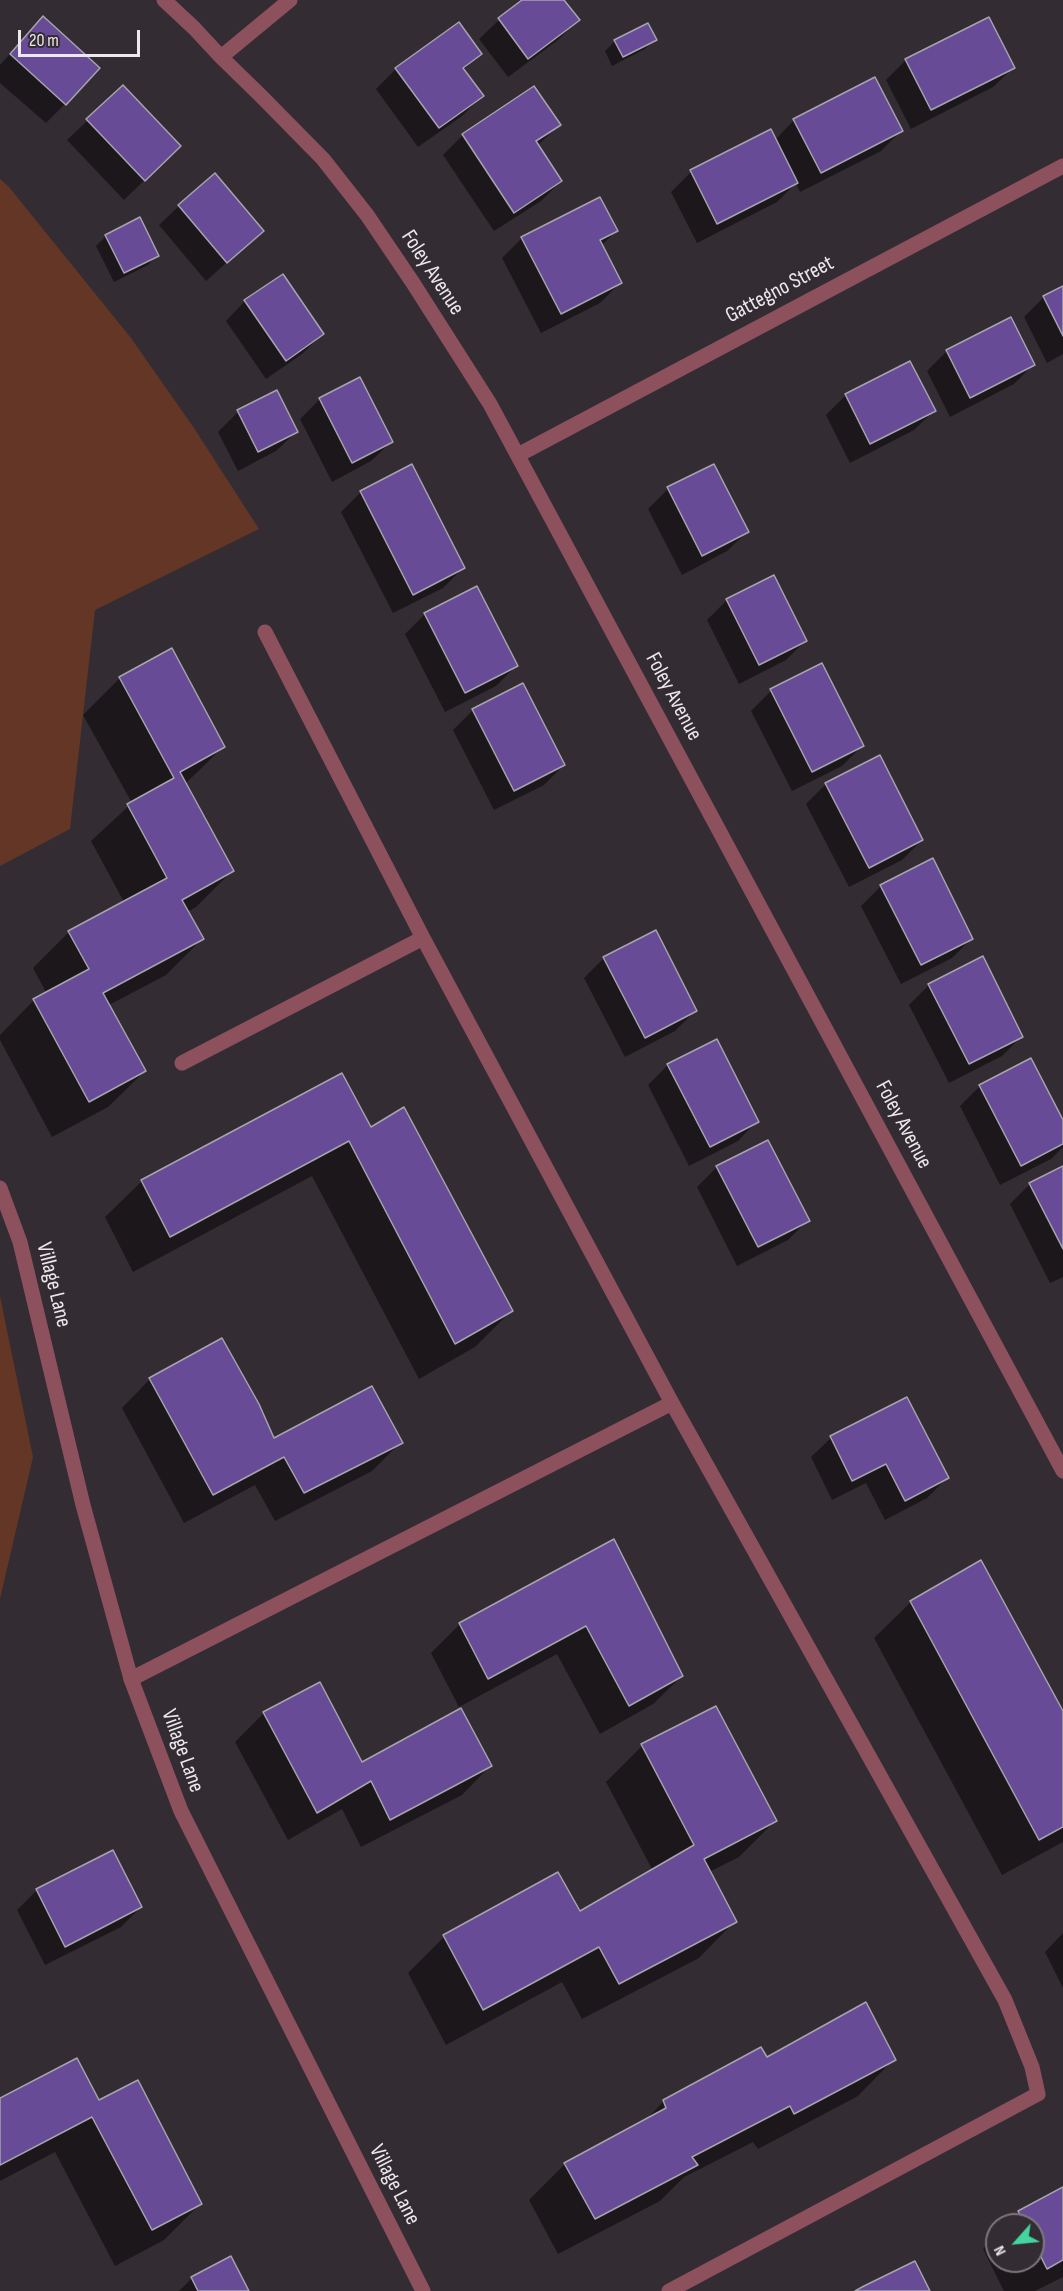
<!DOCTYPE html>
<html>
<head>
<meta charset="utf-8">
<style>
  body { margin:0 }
  #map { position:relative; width:1063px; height:2291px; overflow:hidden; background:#332c32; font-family:"Sofia Sans Condensed",sans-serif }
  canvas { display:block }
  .north { position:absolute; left:985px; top:2213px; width:60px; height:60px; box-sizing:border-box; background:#332c32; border:2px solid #7d777c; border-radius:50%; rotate:243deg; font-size:16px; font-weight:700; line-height:24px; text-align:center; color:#ede8ec }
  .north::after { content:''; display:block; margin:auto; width:21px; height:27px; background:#43d4a0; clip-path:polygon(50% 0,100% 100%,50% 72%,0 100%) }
  .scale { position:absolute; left:18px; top:30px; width:122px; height:27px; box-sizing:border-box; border:3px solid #ede8ec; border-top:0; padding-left:8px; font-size:18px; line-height:21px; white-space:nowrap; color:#ede8ec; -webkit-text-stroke:4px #332c32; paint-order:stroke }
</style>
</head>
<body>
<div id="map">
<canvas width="1063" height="2291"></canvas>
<div class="north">N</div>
<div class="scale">20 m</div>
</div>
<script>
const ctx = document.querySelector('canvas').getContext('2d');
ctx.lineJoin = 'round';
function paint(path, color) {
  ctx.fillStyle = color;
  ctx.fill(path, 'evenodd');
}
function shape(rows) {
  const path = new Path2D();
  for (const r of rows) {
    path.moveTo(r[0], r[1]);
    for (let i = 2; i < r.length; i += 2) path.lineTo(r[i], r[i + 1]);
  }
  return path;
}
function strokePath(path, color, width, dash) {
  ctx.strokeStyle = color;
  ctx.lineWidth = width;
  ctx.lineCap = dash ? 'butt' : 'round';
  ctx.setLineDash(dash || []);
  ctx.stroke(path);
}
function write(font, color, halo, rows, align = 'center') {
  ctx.font = font + ' "Sofia Sans Condensed",sans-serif';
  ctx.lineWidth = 6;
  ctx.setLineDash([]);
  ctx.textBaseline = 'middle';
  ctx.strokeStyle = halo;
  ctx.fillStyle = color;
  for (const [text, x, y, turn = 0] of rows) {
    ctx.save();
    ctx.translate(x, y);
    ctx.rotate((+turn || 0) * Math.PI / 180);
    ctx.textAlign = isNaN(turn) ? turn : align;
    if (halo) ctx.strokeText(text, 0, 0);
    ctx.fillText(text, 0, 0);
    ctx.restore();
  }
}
const green = shape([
  [0,179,9,187,131,338,194,428,259,529,95,610,70,829,0,866],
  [0,1296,33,1457,0,1599]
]);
const shadow = shape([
  [525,0,562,0,578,20,558,40,508,77,479,39,499,20],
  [24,38,65,104,46,123,0,83,0,65],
  [655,39,645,49,612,66,605,51,615,41],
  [480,54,463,70,482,96,462,116,418,147,376,89,396,69],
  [906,60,1013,68,993,87,911,129,886,80],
  [123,87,159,166,124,200,67,140],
  [794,120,901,131,881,151,800,192,796,183,777,202,697,243,671,192,691,172,775,140],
  [559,125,537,146,561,181,541,201,494,231,443,155,463,135],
  [179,206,262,231,206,281,159,225],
  [616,231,601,246,620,283,600,303,541,333,502,258,522,238],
  [106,236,157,255,148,265,114,282,96,246],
  [1063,288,1063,354,1047,363,1024,317,1044,297],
  [245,301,322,334,302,354,266,379,226,321],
  [1010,319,1034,364,1014,384,950,417,927,371,947,351],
  [276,392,296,432,276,451,238,471,218,432,238,412],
  [846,395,934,411,914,430,850,463,826,415],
  [320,399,391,442,371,461,332,482,300,419],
  [668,489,747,532,727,551,682,575,648,509],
  [361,492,463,568,443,588,393,613,341,512],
  [773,577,806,640,786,660,739,684,707,620,727,600],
  [425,614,516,666,496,686,445,712,405,634],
  [171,650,223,747,185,784,232,871,196,907,187,912,202,939,166,975,109,1005,145,1071,108,1107,52,1137,0,1040,0,1035,34,1000,47,994,33,968,69,932,124,902,91,841,132,803,83,715,120,678],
  [771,691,862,746,842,766,792,791,751,711],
  [473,710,564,765,544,785,494,810,453,730],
  [826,784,922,840,902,860,849,887,806,804],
  [881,886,972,938,952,958,901,984,861,906],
  [604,958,695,1011,675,1031,625,1057,584,978],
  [929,985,1022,1036,1002,1056,949,1083,909,1005],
  [668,1065,757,1121,738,1141,689,1166,648,1085],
  [342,1075,371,1129,511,1311,475,1347,419,1379,312,1176,133,1272,105,1217,142,1181],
  [980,1086,1063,1124,1063,1147,1051,1159,1000,1185,960,1106],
  [717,1167,808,1220,788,1240,737,1266,697,1187],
  [1063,1167,1063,1277,1050,1283,1010,1204,1030,1184],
  [150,1379,274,1440,401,1442,372,1471,275,1521,255,1485,184,1523,122,1408],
  [906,1399,947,1478,927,1498,885,1520,866,1483,832,1500,811,1457,831,1438],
  [613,1542,682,1676,653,1704,600,1734,557,1654,459,1707,431,1653,460,1624],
  [911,1602,1063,1715,1063,1842,1002,1875,874,1638],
  [264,1713,362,1764,490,1766,462,1795,361,1847,342,1809,288,1840,235,1742],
  [642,1746,775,1821,739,1857,709,1872,735,1921,699,1958,582,2019,562,1982,446,2045,408,1973,444,1937,579,1913,653,1871,606,1782],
  [37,1890,141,1907,121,1927,45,1965,17,1910],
  [1063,1933,1063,1988,1045,1952],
  [761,2049,766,2059,894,2059,858,2096,758,2149,753,2142,702,2168,684,2177,660,2201,558,2254,529,2200,565,2164,644,2122,663,2102],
  [0,2100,99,2102,200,2204,164,2240,115,2266,55,2152,0,2181],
  [1063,2189,1063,2277,1035,2291,1004,2291,983,2249,997,2235,997,2261,1033,2261,1033,2225,1007,2225,1019,2212],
  [192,2278,248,2291,179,2291]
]);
const building = shape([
  [522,0,564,0,580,20,528,59,498,18,522,0],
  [43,16,100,68,66,105,10,54,43,16],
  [989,17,1015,68,931,110,905,59,989,17],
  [459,22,482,54,463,68,484,96,439,128,395,68,459,22],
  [648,23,657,40,623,57,614,40,648,23],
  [875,77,903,131,821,173,793,119,875,77],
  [123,85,181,146,145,181,86,119,123,85],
  [534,86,561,125,536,141,562,181,514,213,462,134,534,86],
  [771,129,798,183,717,224,690,170,771,129],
  [215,173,264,231,227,263,178,205,215,173],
  [600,197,618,231,600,240,622,283,561,314,521,237,600,197],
  [140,217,159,256,124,273,105,235,140,217],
  [283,274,324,334,286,361,244,300,283,274],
  [1063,286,1063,336,1043,296,1063,286],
  [1011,317,1035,365,970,398,946,350,1011,317],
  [910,361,936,411,870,444,845,394,910,361],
  [360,377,393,442,352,463,319,398,360,377],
  [277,390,298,432,258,452,237,410,277,390],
  [412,464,465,568,413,595,360,491,412,464],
  [714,464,749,532,702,556,667,487,714,464],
  [774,575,807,641,759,665,726,599,774,575],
  [477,586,518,666,465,693,424,613,477,586],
  [172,648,225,747,180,772,234,871,182,900,204,939,103,993,146,1071,89,1102,33,999,89,969,68,931,167,878,127,804,174,778,119,677,172,648],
  [822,663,864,746,812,772,770,689,822,663],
  [523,683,565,765,514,791,472,709,523,683],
  [880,755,923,840,869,868,825,783,880,755],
  [933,858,973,939,921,965,880,885,933,858],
  [656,930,697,1011,645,1038,603,957,656,930],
  [983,956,1023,1037,969,1064,928,984,983,956],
  [717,1039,759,1122,710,1147,667,1064,717,1039],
  [1031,1058,1063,1120,1063,1144,1021,1166,979,1085,1031,1058],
  [342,1073,371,1127,404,1107,513,1311,455,1344,349,1141,170,1237,141,1180,342,1073],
  [768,1140,810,1221,758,1247,716,1166,768,1140],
  [1063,1166,1063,1249,1029,1183,1063,1166],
  [222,1338,259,1404,274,1438,372,1386,403,1443,304,1493,284,1457,213,1495,149,1378,222,1338],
  [907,1397,949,1478,905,1501,886,1464,852,1481,830,1436,907,1397],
  [614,1539,683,1676,629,1706,586,1626,488,1679,459,1623,614,1539],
  [981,1560,1063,1711,1063,1827,1039,1840,910,1601,981,1560],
  [320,1682,362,1762,461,1708,492,1766,390,1820,371,1781,317,1813,263,1712,320,1682],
  [716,1706,777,1821,704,1859,737,1922,619,1984,599,1947,483,2010,443,1935,558,1872,580,1911,694,1845,641,1744,716,1706],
  [113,1850,142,1907,65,1947,36,1889,113,1850],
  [866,2002,896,2060,794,2114,790,2106,740,2132,692,2157,698,2165,595,2219,564,2163,666,2108,663,2100,761,2047,767,2057,866,2002],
  [77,2058,99,2100,138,2080,202,2204,152,2230,92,2117,0,2165,0,2098,77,2058],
  [1063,2187,1063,2260,1047,2269,1033,2241,1033,2225,1025,2225,1018,2211,1063,2187],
  [231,2256,249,2291,198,2291,191,2277,231,2256],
  [915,2261,930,2291,855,2291,864,2286,915,2261]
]);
const lane = shape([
  [265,632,423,938,672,1403,1005,2000,1032,2067,1038,2094,669,2291],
  [182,1063,423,938],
  [131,1679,672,1403]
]);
const street = shape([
  [164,0,194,28,221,57,261,96,323,159,367,215,413,283,490,404,1063,1471],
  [221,57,290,0],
  [518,455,1063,166],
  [0,1188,20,1242,83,1505,131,1679,181,1811,423,2291]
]);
const streetNames = [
  ["Foley Avenue",432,273,57],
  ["Gattegno Street",780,290,-28],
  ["Foley Avenue",673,697,62],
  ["Foley Avenue",903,1125,62],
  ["Village Lane",53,1285,76],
  ["Village Lane",182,1751,70],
  ["Village Lane",394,2185,63]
];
paint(green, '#643626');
paint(shadow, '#0007');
paint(building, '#674b96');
strokePath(building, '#a6a4ae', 1.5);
strokePath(lane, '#8d515e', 15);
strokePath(street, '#8d515e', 15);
write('22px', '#ede8ec', '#332c32', streetNames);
</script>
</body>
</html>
